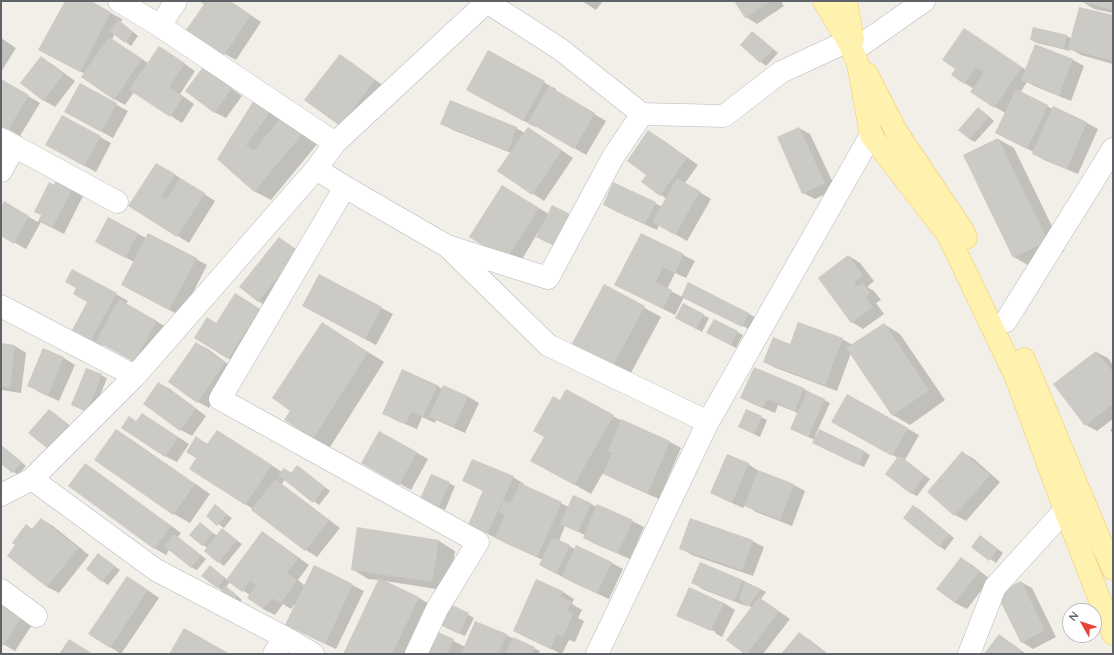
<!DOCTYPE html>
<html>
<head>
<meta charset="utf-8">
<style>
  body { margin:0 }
  #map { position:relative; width:1114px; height:655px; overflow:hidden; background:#f1efe8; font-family:Quicksand,sans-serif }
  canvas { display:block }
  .frame { position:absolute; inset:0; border:2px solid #5f6368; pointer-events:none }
  .north { position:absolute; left:1062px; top:603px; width:40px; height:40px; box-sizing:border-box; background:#fff; border:1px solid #bfc1c3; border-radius:50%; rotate:309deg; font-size:11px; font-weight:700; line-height:16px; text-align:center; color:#5f6368 }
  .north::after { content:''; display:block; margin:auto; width:14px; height:18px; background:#ea4335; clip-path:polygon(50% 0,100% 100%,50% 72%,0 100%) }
</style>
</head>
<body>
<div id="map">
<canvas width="1114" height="655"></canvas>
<div class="frame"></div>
<div class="north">N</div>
</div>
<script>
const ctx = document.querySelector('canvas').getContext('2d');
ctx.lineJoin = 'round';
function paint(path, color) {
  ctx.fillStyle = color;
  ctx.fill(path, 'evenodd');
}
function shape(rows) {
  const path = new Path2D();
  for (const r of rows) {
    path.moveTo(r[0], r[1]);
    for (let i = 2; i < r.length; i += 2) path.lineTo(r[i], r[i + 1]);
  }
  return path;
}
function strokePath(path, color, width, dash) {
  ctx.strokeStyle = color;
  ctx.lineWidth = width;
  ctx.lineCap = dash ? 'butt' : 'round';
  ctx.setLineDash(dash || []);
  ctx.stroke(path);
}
const shadow = shape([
  [66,1,88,1,122,19,121,22,138,36,131,46,115,34,112,39,148,63,170,54,195,71,180,94,194,104,182,123,134,92,125,105,114,99,85,74,51,56],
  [201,1,230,1,261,22,236,60,225,54,205,4],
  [582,1,603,1,596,10],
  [736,1,781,1,784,6,757,24,746,17],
  [1083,1,1113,1,1113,13,1094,9,1083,2],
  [1113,16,1113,64,1081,55,1070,49,1070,51,1037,43,1031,40,1067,36,1072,39],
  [752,33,758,36,778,53,766,66,761,62,741,45],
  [976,36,1026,70,1036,45,1073,60,1084,66,1071,101,1034,86,1027,82,1020,93,1053,109,1053,108,1087,123,1098,129,1078,174,1044,160,1033,153,1034,152,996,133,1005,113,995,107,974,89,952,75],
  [1,38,16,48,1,72],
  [488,52,556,89,555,91,606,121,586,155,536,125,535,127,479,96],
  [340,55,351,62,385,87,340,126],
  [41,58,52,64,75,81,55,107,43,100],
  [214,75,242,96,226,118,214,112],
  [1,80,40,103,20,136,1,125],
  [80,85,128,111,113,138,77,118],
  [254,101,318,143,271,200,254,191,219,159],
  [978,109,984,112,994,121,975,142,969,139],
  [441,124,516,128,525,133,539,135,573,158,544,201,499,171,511,153,453,130],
  [799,128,810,134,836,189,815,199,803,193],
  [649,132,660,138,698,165,685,183,711,199,687,241,659,225,657,230,615,211,604,204,655,203,662,207,667,199,642,182,647,174],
  [100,137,111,143,96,172,58,151],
  [998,139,1014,148,1064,251,1031,267,1014,257],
  [168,170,215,201,189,243,129,206],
  [57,181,83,196,64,234,41,222,26,249,1,235,1,209,4,203,38,222,42,215],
  [513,193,549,214,518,266,507,260],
  [108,218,146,238,196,259,207,265,181,316,133,291,134,262,108,248],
  [279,238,290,245,308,259,269,308,258,301],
  [683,255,695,261,686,278,675,273,667,289,682,297,689,284,749,314,760,320,754,333,747,329,747,328,684,297,675,315,616,285],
  [849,256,860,263,874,281,867,287,874,291,881,300,876,303,884,314,863,329,852,322],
  [320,275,393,314,376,345,314,312],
  [605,286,661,317,626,382,586,360],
  [116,294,128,301,126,304,168,328,146,367,104,344,103,346,84,336,88,302],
  [247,301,270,316,239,365,228,358,217,324],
  [683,305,709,318,702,332,682,321],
  [714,320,743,335,736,348,713,336],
  [322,323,384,362,330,447,313,438],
  [884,324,900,334,945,400,910,425,893,415,851,353,837,391,776,368,764,362,791,345,842,339,853,345],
  [196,343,208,349,236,370,209,408,198,402],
  [1,344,15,346,26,353,21,393,1,390],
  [44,349,64,358,75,365,59,401,39,392,28,385],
  [1096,352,1108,358,1113,365,1113,419,1097,431,1086,425],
  [755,368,804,389,830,403,815,436,865,452,870,455,864,467,819,446,815,440,797,432,798,413,778,405,775,413,753,404,742,398],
  [87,369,107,378,93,414,72,405],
  [159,383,170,389,206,416,192,436,181,430],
  [437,385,442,389,467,396,479,403,465,433,436,420,435,423,422,417,417,429,395,420,384,413],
  [566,390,622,421,670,442,681,448,659,499,616,480,603,473,591,494,532,460,545,437],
  [848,395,919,435,905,460,930,479,917,496,911,493,898,458,833,422],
  [49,410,54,413,73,428,49,448],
  [761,417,767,420,760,437,739,427],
  [153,421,189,444,177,462,165,456,137,422],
  [1113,428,1113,433,1110,430],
  [116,430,132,440,210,494,190,523,174,514],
  [379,432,428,459,411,490,362,463],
  [196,438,208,444,233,441,282,472,284,469,292,473,303,470,330,491,319,505,285,479,282,484,340,528,317,557,306,550,253,510,253,509,190,469,197,458],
  [1,445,26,466,18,475,1,463],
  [962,452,974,459,1000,482,966,521,955,515],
  [85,464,96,471,181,533,178,537,206,559,197,570,191,567,169,550,166,555,154,548],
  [748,464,759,471,794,485,805,491,792,526,756,512,745,505,743,508,723,499,712,493],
  [431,475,455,486,445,510,426,501],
  [513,477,524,484,523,486,569,507,574,496,597,507,632,521,644,527,630,559,595,544,584,538,585,535,565,526,559,541,575,549,612,563,623,569,609,599,574,583,546,568,543,560,507,544,469,524,483,491,463,481],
  [215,506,232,518,224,528,207,516],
  [913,506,919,509,954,538,945,550,939,546],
  [41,519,53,526,89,555,59,593,47,587,8,556],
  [200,523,217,536,222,530,242,544,224,566,205,551,208,548,203,545],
  [358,529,439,541,455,551,449,591,385,581,419,598,435,607,413,654,344,654,379,580,368,579,352,569],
  [262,533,273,539,309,565,298,580,305,586,314,566,364,591,336,649,298,631,295,606,294,605,291,609,283,604,275,615,263,609,250,595,230,582,226,587,232,591,242,600,238,604,223,591,217,587,215,570,228,580],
  [986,540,1003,553,996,563,973,547],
  [752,541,764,547,753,576,692,555,680,548],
  [104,558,120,570,108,585,87,569],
  [961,558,972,565,990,579,967,609,955,603],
  [537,580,563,592,574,599,572,604,582,610,578,618,584,621,575,642,569,640,562,654,525,637,514,630],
  [742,580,766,592,761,599,770,605,790,619,763,654,746,654,752,608,747,604,746,606,704,590,693,583],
  [1021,582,1032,588,1056,637,1033,649,1022,642],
  [139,584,159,598,121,654,110,647],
  [724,603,735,610,722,637,715,633,716,632,688,620,688,621,678,615],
  [1,605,32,625,15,651,1,643],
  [450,605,474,618,465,636,447,628],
  [439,633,465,647,506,635,540,651,538,654,429,654],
  [799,633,810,640,828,654,782,654],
  [999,636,1010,642,1026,654,985,654]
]);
const building = shape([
  [65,1,91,1,111,12,80,72,38,50],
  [199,1,230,1,251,15,224,55,186,30,204,4],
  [734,1,771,1,745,18],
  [1082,1,1113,1,1113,10,1082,2],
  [1079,7,1113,15,1113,61,1068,49],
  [118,20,133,32,125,43,109,31],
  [1033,27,1067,35,1064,49,1030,40],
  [964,28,1022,67,994,108,970,92,984,72,976,67,964,84,951,75,955,69,942,60],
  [752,31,773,49,760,63,740,45],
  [109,37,142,59,114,100,81,77],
  [1035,44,1073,59,1059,95,1021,80],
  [159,46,185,63,169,87,183,97,170,117,129,90],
  [488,50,545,81,523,121,466,90],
  [340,54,375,80,340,126,304,100],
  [41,56,64,74,43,101,20,83],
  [203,67,232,88,214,113,185,91],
  [1,79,29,95,8,130,1,126],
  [80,83,117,103,101,132,64,112],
  [549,86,595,113,574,149,528,122],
  [1016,89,1048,105,1027,149,995,133],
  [254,100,270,112,246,145,254,151,282,116,303,133,254,192,217,159],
  [450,100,517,127,508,151,440,124],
  [1053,106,1087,122,1067,169,1032,154],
  [978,107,989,117,969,139,958,130],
  [62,115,101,136,84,166,45,145],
  [528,127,562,150,532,195,497,171],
  [799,127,825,183,802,194,777,137],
  [648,130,687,158,660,196,641,182,646,175,627,161],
  [998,138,1048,241,1013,258,963,155],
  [156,163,175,174,161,197,166,200,180,178,205,193,177,237,128,206],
  [677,178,700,191,675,235,652,222],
  [56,180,73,188,52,228,38,221,41,215,34,212,49,182,54,185],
  [613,182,656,202,645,224,603,205],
  [502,185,539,208,506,260,469,237],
  [4,201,29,216,14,244,1,236,1,207],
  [552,205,572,215,556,247,536,237],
  [108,217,138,233,125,258,95,242],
  [148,233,197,258,169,310,121,285],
  [641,233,684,254,675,273,663,267,656,282,672,290,663,309,614,285],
  [279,237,298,252,258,302,239,287],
  [848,255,863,275,854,282,858,287,863,283,870,293,866,297,873,307,851,323,818,278],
  [72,269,117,293,91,340,72,330,87,302,73,294,76,288,65,282],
  [319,274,382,307,365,339,302,306],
  [688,282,749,313,742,327,681,297],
  [604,284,645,306,609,373,568,351],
  [235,293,260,309,228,359,194,338,207,317,216,323],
  [119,299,157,321,134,362,96,341],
  [683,303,704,314,696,329,675,318],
  [714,319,738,331,731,345,706,333],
  [322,322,368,352,313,439,284,420,290,411,272,398],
  [798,322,843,338,825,385,763,362,773,337,790,344],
  [884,323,929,390,892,416,846,348],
  [196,342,225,363,197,403,168,382],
  [1,343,15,345,10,388,1,386],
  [43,348,64,357,48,395,27,386],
  [1096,351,1113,372,1113,404,1085,426,1053,384],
  [754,367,804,388,795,411,767,399,763,407,740,398],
  [86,368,102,374,87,412,71,405],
  [402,369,437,385,423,417,411,412,406,424,382,414],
  [158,382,196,408,180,431,143,404],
  [443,385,468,396,454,427,429,417],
  [566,389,614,415,574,485,530,461,544,437,533,431,553,396,560,400],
  [807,391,825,399,808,437,790,429],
  [847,394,908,428,892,456,831,422],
  [49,409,68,425,48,449,28,433],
  [746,409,762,416,754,434,738,427],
  [142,413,178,437,165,457,121,428,129,416,136,421],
  [621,419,670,441,648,493,603,474,612,453,608,451],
  [116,429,195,484,173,515,94,460],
  [819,429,865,451,858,465,812,443],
  [217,430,272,465,245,505,189,469,196,458,186,452,196,436,207,444],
  [379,431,417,452,399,485,361,463],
  [1,445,22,462,12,473,1,464],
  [962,451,990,475,954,516,927,492],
  [727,454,749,463,732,503,710,493],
  [899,455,925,475,911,494,885,474],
  [472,459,514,476,488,533,468,525,483,490,462,481],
  [85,463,171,526,154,549,68,486],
  [297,465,325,487,313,503,278,475,284,468,291,473],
  [758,470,794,484,780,520,744,506],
  [431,474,450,482,439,507,420,499],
  [275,479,329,520,305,551,251,510],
  [520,483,562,502,537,557,495,538,505,515,499,512,503,501,510,504],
  [573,495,591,503,578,532,560,524],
  [215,504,227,514,217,526,206,516],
  [597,504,633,520,618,553,583,538],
  [913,505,949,534,939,547,903,518],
  [41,518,78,548,47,587,7,556,15,545,12,543,26,524,32,529],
  [690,518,753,540,742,570,679,549],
  [200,522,213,533,202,546,189,535],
  [357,527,439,540,432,582,351,570],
  [222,528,237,540,218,563,204,551],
  [262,531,298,558,287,573,297,580,280,604,272,598,263,609,247,598,256,585,250,581,242,592,226,580],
  [174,534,201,555,191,568,164,546],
  [980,535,998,549,989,561,971,547],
  [553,537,570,545,556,574,539,565],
  [576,545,612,562,597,593,562,577],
  [98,553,115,566,102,582,86,569],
  [961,557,979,572,955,603,936,589],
  [700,562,743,580,734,601,691,583],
  [210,565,225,578,217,588,201,576],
  [314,565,353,584,325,644,285,625],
  [127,576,148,590,110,648,88,634],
  [379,578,419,597,392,654,343,654],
  [536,579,563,591,560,597,572,602,567,611,573,614,563,637,557,634,550,649,513,631],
  [1021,581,1045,630,1021,643,996,593],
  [745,582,761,589,748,607,739,599],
  [226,586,237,596,232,602,221,591],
  [689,587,724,603,711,631,676,616],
  [759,597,779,612,747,654,744,654,726,640],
  [450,604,469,613,459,634,440,625],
  [1,605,21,618,3,646,1,644],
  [475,621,507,634,498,654,461,654],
  [184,628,230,654,169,654],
  [438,632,454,639,447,654,428,654],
  [799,632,825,653,824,654,781,654],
  [999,634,1021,651,1019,654,984,654],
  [513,637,535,647,531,654,505,654],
  [69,639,93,654,59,654]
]);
const street = shape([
  [119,1,160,26,335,143],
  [487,2,560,49,642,114],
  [160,26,176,1],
  [854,50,924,1],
  [1,139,117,202],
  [316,169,345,187,220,399,478,542,437,609,416,654],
  [1,171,15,146],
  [345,187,447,246,548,345,708,422],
  [447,246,548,278,613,157,642,114,724,116,781,72,848,41],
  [1,306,135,376],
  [1006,321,1113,149],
  [32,479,156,570,284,637,313,654],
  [1,495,32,479,135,376,316,169,335,143,488,1],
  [1,590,36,616],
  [274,654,284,637],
  [597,654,708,422,871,135],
  [969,654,995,587,1065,510]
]);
const primary = shape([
  [824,1,848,41,858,64,871,135,948,235,1015,375,1065,510,1113,634],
  [846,1,853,39],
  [867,74,896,131,963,231,966,238],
  [1024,359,1097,533,1113,569]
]);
paint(shadow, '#0003');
paint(building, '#cccac5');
strokePath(street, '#b5b8bc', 23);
strokePath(primary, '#f2c960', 23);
strokePath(street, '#fff', 22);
strokePath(primary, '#fff2af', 22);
</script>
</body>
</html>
